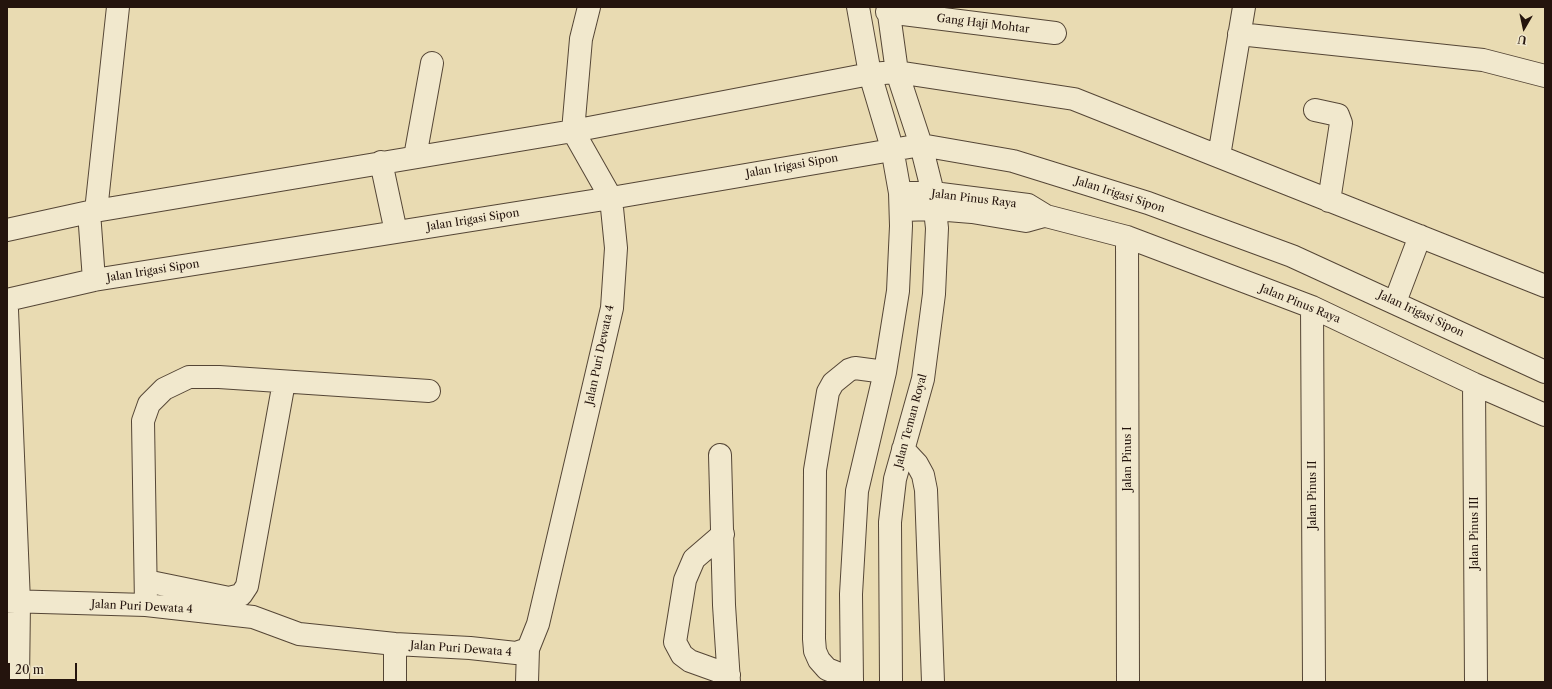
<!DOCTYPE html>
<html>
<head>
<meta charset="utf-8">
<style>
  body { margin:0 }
  #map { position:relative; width:1552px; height:689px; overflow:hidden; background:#e9dbb2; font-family:"Libre Caslon Text",serif }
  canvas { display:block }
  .frame { position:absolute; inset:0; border:8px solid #24140d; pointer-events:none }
  .north { position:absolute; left:1504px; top:8px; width:40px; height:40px; -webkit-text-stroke:3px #f1e8cd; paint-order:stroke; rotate:189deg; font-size:11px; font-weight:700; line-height:16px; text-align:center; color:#24140d }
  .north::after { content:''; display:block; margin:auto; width:14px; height:18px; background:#24140d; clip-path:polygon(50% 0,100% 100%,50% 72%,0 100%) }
  .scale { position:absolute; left:8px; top:663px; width:69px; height:18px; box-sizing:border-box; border:2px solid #24140d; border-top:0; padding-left:5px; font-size:12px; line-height:14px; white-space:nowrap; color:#24140d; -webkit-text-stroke:3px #f1e8cd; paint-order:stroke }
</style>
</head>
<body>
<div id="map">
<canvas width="1552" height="689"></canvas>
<div class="frame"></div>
<div class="north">U</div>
<div class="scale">20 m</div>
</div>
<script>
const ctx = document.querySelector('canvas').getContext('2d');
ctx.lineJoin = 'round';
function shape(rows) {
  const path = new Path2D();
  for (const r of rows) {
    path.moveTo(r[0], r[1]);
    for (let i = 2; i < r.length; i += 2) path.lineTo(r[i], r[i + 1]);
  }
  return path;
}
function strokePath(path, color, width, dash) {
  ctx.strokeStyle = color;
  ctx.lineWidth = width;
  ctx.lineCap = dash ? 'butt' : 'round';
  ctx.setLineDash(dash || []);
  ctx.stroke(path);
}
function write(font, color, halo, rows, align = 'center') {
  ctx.font = font + ' "Libre Caslon Text",serif';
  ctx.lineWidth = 3;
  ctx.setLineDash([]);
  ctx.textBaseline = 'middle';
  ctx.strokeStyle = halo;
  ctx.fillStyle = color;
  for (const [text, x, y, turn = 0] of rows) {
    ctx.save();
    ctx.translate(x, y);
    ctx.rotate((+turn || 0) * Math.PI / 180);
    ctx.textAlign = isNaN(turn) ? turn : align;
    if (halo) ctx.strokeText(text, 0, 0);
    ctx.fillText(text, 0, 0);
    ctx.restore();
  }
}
const minor = shape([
  [888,7,897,72,921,145,933,193,937,228,934,294,923,379,895,479,890,522,891,682],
  [887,12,1055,33],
  [1239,34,1483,60,1545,76],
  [1315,110,1338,115,1341,123,1329,201],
  [1219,156,1244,7],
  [415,157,432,63],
  [381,162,396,232],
  [900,193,933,193,1028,205,1046,216,1127,237,1312,307,1474,384,1545,415],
  [901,210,935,209,972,212,1026,221,1044,216],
  [96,211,118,7],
  [89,212,94,280],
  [7,230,89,212,573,131,870,74,897,72,1074,99,1545,286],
  [1127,237,1128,682],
  [7,300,94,280,611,198,921,145,1013,161,1148,203,1292,256,1545,372],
  [1395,302,1420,236],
  [1312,307,1314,682],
  [7,310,19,602,18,682],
  [1474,384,1476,682],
  [903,449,917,464,923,475,926,490,933,682],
  [720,455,724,605,729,682],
  [723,534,694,559,685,580,675,642,682,655,690,661,729,675],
  [146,581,229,598,241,595,247,586,284,382],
  [7,601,146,605,253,617,299,634,395,644,470,648,516,653,528,649,538,624,612,308,616,248,611,198,573,131,581,39,589,7],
  [146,605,143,421,149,404,164,389,189,377,219,377,429,391],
  [852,679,827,669,819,660,815,651,814,639,815,470,828,392,833,383,849,370,855,368,885,372],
  [395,682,395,644],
  [527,682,528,649],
  [852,682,851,594,857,491,885,372,898,291,901,226,900,193,892,148,870,74,858,7]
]);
const streetNames = [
  ["Gang Haji Mohtar",983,24,7],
  ["Jalan Irigasi Sipon",792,166,-10],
  ["Jalan Irigasi Sipon",1120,195,18],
  ["Jalan Pinus Raya",974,199,7],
  ["Jalan Irigasi Sipon",473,220,-9],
  ["Jalan Irigasi Sipon",153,271,-9],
  ["Jalan Pinus Raya",1300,304,22],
  ["Jalan Irigasi Sipon",1421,314,25],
  ["Jalan Puri Dewata 4",600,355,-78],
  ["Jalan Teman Royal",911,421,-75],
  ["Jalan Pinus I",1128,459,-90],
  ["Jalan Pinus II",1313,495,-90],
  ["Jalan Pinus III",1475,533,-90],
  ["Jalan Puri Dewata 4",142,607,3],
  ["Jalan Puri Dewata 4",461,649,4]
];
strokePath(minor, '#554636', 24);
strokePath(minor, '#f1e8cd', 22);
write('11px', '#24140d', '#f1e8cd', streetNames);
</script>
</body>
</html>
